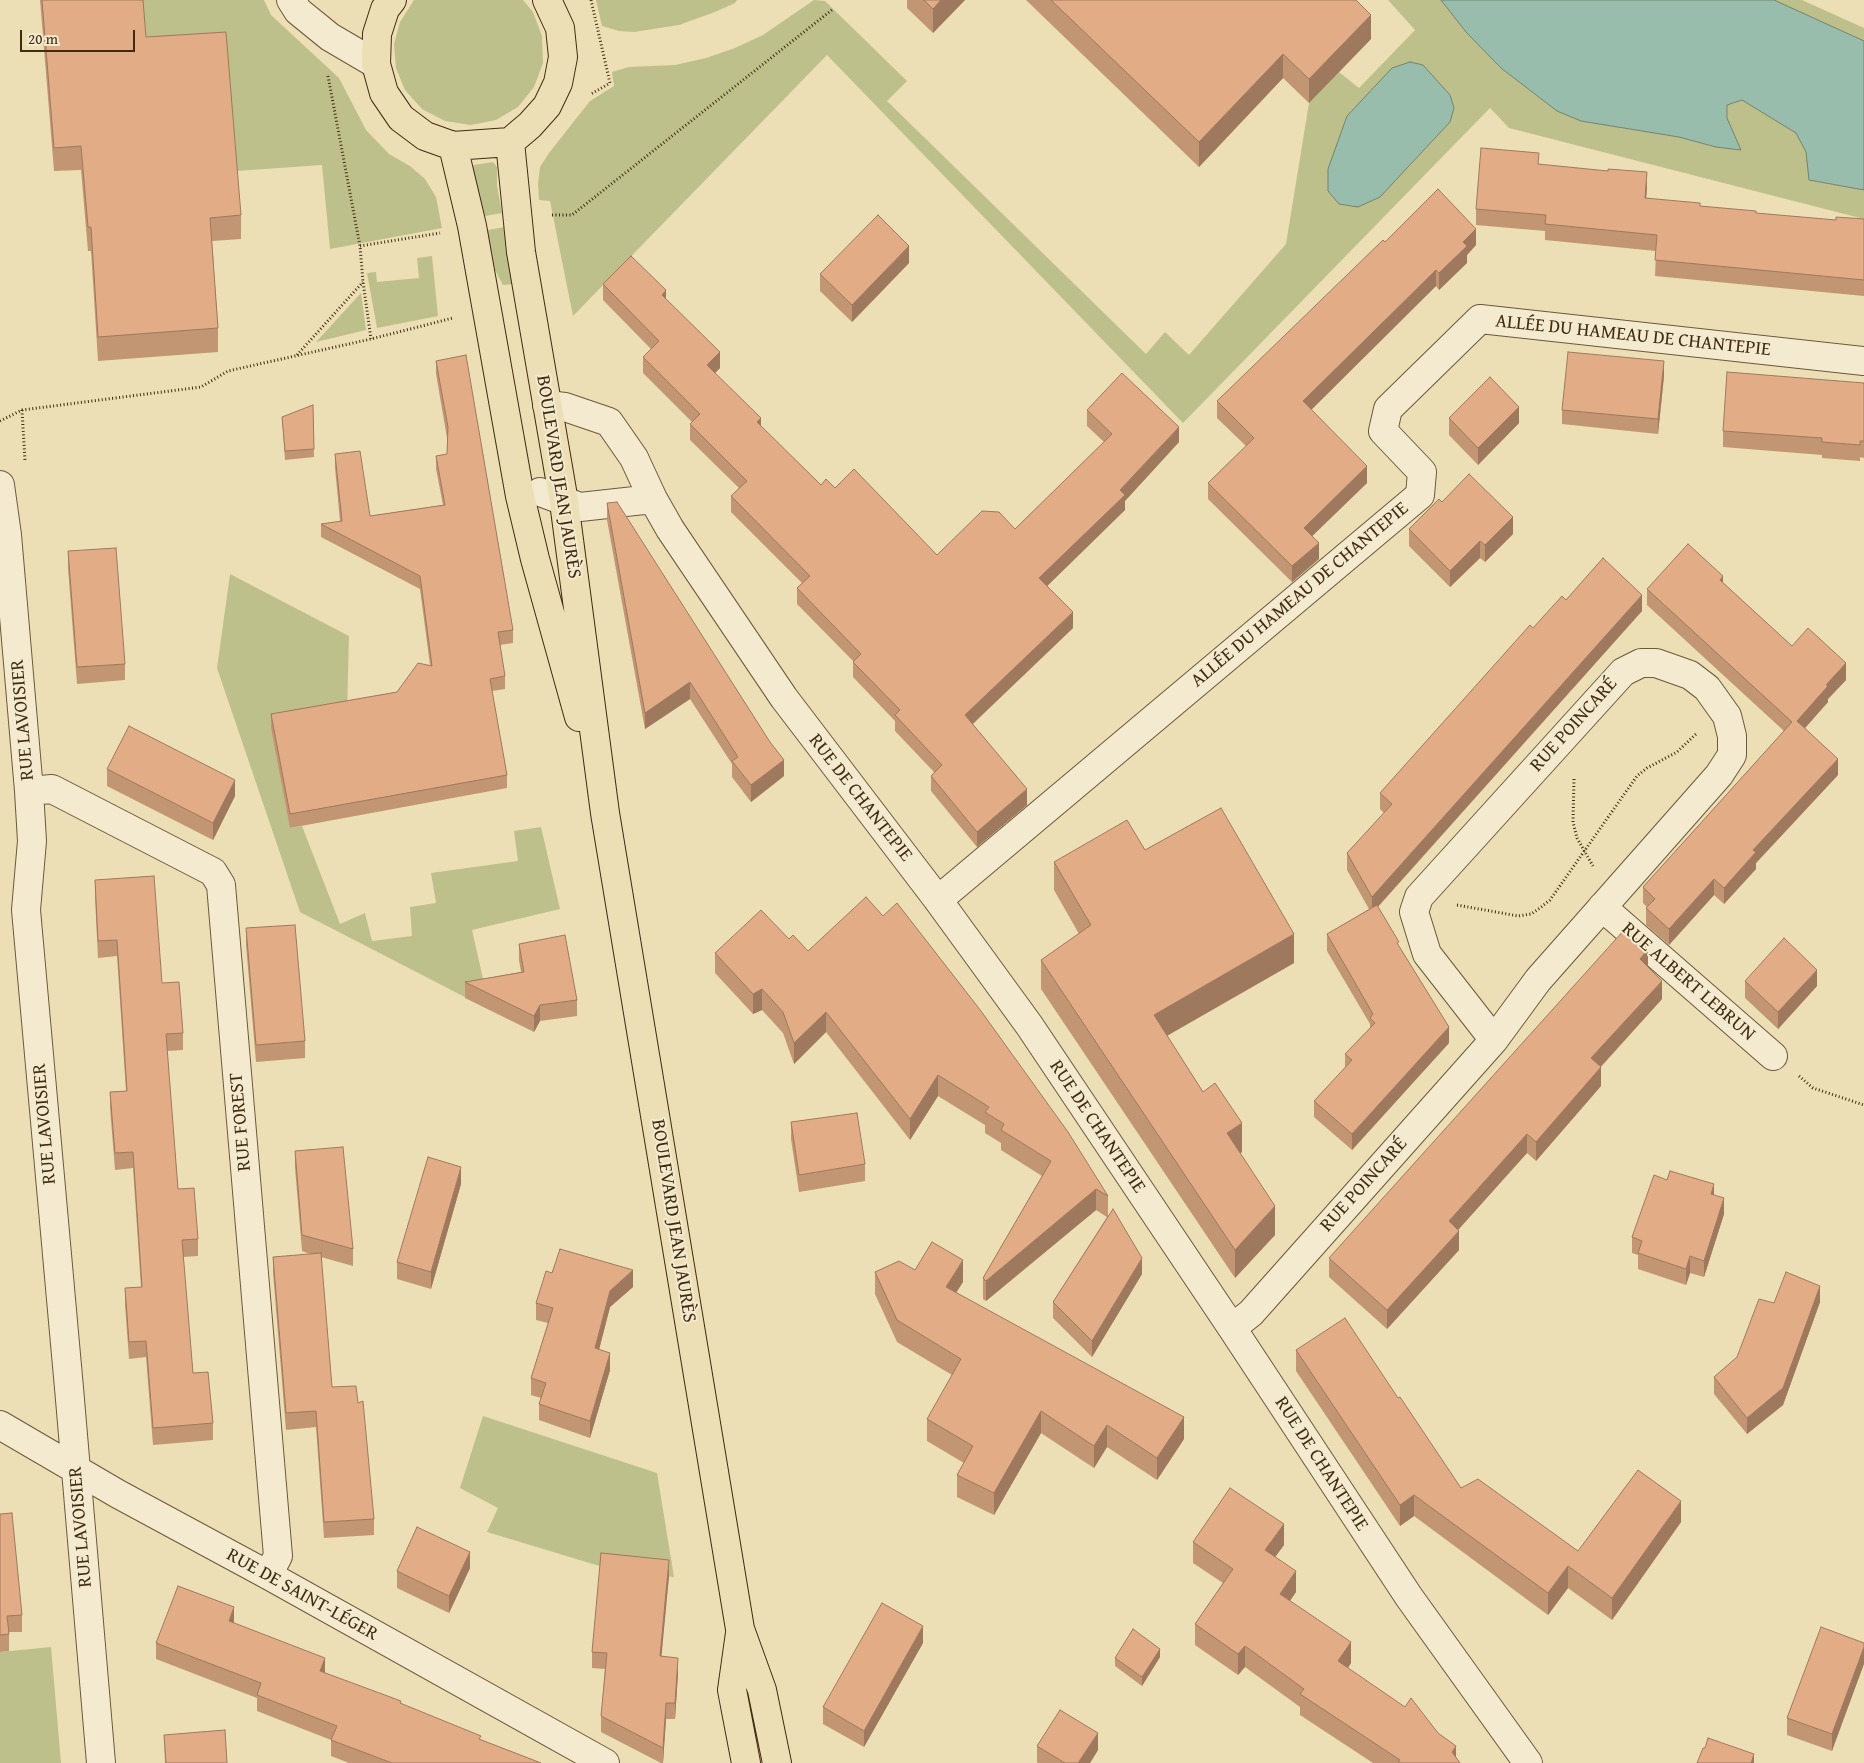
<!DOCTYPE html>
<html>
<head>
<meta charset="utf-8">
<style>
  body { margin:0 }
  #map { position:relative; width:1864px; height:1763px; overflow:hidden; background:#eddfb5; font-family:"Gentium Book Plus",serif }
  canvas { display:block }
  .scale { position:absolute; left:20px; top:30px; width:115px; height:22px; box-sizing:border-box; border:2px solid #412b11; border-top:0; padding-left:6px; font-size:15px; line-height:18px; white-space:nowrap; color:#412b11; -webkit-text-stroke:4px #f3eacf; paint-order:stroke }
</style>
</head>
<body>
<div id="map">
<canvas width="1864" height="1763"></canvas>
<div class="scale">20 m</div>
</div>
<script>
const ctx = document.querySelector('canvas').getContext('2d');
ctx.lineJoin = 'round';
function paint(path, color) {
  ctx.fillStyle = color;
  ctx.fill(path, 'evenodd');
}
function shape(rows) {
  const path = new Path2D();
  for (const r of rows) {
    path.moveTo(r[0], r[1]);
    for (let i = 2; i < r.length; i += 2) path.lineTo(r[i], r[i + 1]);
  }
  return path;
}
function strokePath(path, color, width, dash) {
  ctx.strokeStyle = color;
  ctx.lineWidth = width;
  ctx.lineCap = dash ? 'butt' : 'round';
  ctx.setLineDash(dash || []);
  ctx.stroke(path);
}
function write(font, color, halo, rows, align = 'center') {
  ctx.font = font + ' "Gentium Book Plus",serif';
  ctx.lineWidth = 4;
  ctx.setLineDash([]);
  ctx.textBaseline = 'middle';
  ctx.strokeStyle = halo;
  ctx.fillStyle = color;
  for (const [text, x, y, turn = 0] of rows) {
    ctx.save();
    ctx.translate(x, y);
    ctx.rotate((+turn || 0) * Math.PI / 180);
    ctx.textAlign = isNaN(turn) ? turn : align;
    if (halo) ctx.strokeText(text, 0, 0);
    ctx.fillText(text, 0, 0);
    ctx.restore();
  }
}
const green = shape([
  [141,0,264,0,271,15,339,78,366,130,389,154,410,166,425,179,436,197,442,228,330,249,322,165,236,171,146,60],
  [414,0,523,0,533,12,542,36,543,63,534,87,518,107,496,120,471,125,445,121,422,109,405,90,396,68,394,44,400,22],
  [596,0,737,0,735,3,715,12,679,25,634,32,619,31,602,26],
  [814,0,825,1,907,81,887,101,1146,354,1165,332,1189,355,1286,244,1309,103,1339,72,1359,88,1415,30,1388,0,1802,0,1864,28,1864,219,1509,128,1490,108,1183,423,827,55,573,316,550,201,539,200,538,184,540,167,549,153,590,101,614,86,612,72,629,67,675,65,706,58,735,48,763,35],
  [493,162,497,167,497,186,502,213,480,217,470,169,474,165],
  [505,227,515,284,503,285,487,255,482,231],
  [432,256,438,316,377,328,367,273,376,272,377,282,419,278,417,258],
  [361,293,366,330,316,342],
  [230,574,349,636,347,714,290,828,302,826,340,924,365,913,372,941,412,936,410,907,436,903,431,873,518,861,514,831,541,827,560,909,472,930,490,1010,300,912,217,668],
  [483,1416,657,1473,674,1577,616,1571,487,1532,498,1508,460,1488],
  [51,1647,61,1763,0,1763,0,1652]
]);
const water = shape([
  [1441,0,1774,0,1864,41,1864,190,1809,180,1806,152,1796,133,1742,100,1727,105,1727,118,1741,150,1716,147,1679,137,1581,121,1557,111,1501,68,1466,32,1441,0],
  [1410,62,1423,65,1450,95,1454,108,1450,122,1380,197,1358,207,1339,204,1328,191,1328,169,1347,116,1392,68,1410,62]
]);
const path = shape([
  [591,0,610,83,591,94],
  [328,76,360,246,363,282,371,339],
  [552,215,572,215,833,9],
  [360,246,440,233],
  [297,355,363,282],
  [22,410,25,461],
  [0,421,22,410,201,387,228,371,371,339,453,318],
  [1574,779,1573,822,1577,838,1593,866],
  [1457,905,1518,916,1531,914,1540,908,1550,900,1637,776,1647,768,1677,752,1696,734],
  [1799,1076,1813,1088,1864,1105]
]);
const minor = shape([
  [291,0,298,11,330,37,376,64],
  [547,405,565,407,609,422,634,458,653,499,670,529,784,698,938,900,1029,1025,1232,1328,1409,1597,1528,1763],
  [0,485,7,535,29,791,32,841,26,910,69,1388,101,1763],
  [540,492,580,507,653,499],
  [29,791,52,789,213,872,221,885,278,1556,268,1575],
  [938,900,1420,495,1422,472,1383,431,1388,409,1480,319,1864,361],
  [1602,907,1773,1056],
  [1232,1328,1251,1313,1494,1040,1538,980,1719,775,1732,755,1732,736,1727,716,1707,688,1690,675,1656,663,1641,663,1623,672,1419,897,1414,912,1427,954,1494,1040],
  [0,1425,118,1494,268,1575,605,1763]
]);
const major = shape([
  [392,0,385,9,377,34,376,64,384,93,401,118,425,136,453,146,510,142,530,125,547,106,558,83,563,57,560,28,547,0],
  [510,142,521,252,564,502,605,813,740,1629,762,1690,777,1763],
  [453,146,472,226,520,496,535,559,579,717],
  [740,1633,732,1690,746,1763]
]);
const wall = shape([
  [40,0,143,0,146,37,241,215,241,239,212,241,218,328,218,352,98,361,91,251,88,251,81,170,54,171],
  [907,0,965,0,933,33,907,8],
  [1026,0,1356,0,1371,39,1309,103,1283,78,1199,167],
  [1539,164,1647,188,1646,198,1756,214,1836,220,1864,219,1864,296,1655,276,1656,251,1545,240,1545,231,1476,225,1476,209],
  [1385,242,1476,245,1467,255,1467,263,1439,290,1436,286,1311,410,1367,483,1312,536,1319,559,1292,582,1208,499,1208,483,1246,446,1217,418,1217,401],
  [909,263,852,322,820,291,820,274],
  [603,284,666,300,720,368,715,373,761,427,821,485,835,488,937,555,1015,529,1104,442,1087,426,1087,410,1179,442,1125,501,1125,510,1047,586,1073,628,973,724,1027,805,977,847,931,791,931,776,934,772,895,731,895,721,853,677,853,661,797,604,797,588,802,583,731,512,731,496,739,488,690,440,690,424,692,422,643,373,643,357,651,349,603,300],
  [436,361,513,630,513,643,500,645,505,676,505,689,492,691,507,775,507,788,290,828,271,728,271,714,397,692,430,665,420,589,321,537,321,524,340,521,335,468,335,454,370,516,443,505,436,469,436,456,447,454,447,438,436,374],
  [1664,376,1658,434,1562,424,1562,410],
  [1864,383,1864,458,1860,457,1860,461,1822,458,1822,455,1723,447,1723,431],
  [313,405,314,457,285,460,282,417],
  [1449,418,1519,423,1478,465,1449,435],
  [1442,502,1513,534,1485,562,1480,558,1450,587,1409,546,1409,529],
  [607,503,784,776,751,802,732,777,732,764,690,699,645,729,607,520],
  [68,551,125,664,125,680,77,684,68,568],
  [1723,583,1792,646,1846,680,1828,699,1828,702,1805,728,1838,775,1756,863,1756,869,1724,904,1714,895,1669,945,1646,925,1646,908,1647,907,1643,903,1643,887,1784,731,1647,605,1647,589],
  [1566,600,1642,611,1378,907,1449,1043,1352,1150,1314,1117,1314,1101,1345,1068,1345,1054,1370,1028,1370,1024,1327,951,1327,934,1369,909,1347,870,1347,853,1384,813,1380,809,1380,793,1533,628],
  [107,769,235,796,213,840,107,786],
  [1145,850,1294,963,1167,1036,1242,1152,1240,1153,1275,1235,1235,1278,1041,989,1041,960,1079,934,1054,890,1054,862],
  [95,880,162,983,183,1033,183,1050,167,1051,178,1189,198,1239,198,1256,183,1257,193,1373,213,1423,213,1440,153,1445,146,1357,129,1359,125,1305,125,1288,141,1287,133,1168,115,1170,110,1108,110,1092,126,1091,117,956,98,958,95,897],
  [246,928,305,1041,305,1058,256,1062,246,945],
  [789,939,808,951,1108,1196,1108,1215,1142,1274,1092,1357,1053,1318,1053,1302,1107,1217,1096,1210,986,1301,983,1299,983,1278,1042,1176,1001,1150,1001,1143,985,1133,985,1125,938,1096,910,1140,826,1032,794,1064,783,1033,762,1010,753,1014,715,973,715,953],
  [519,944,577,1000,577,1016,540,1021,534,1032,465,998,465,982,521,972,519,960],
  [1648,967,1662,999,1601,1067,1601,1086,1536,1161,1527,1153,1458,1230,1459,1250,1387,1329,1329,1277,1329,1258],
  [1745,981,1817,986,1778,1029,1745,998],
  [791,1122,865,1164,865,1181,799,1192,791,1139],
  [295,1151,353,1249,353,1266,321,1257,332,1387,358,1403,374,1519,374,1535,324,1538,316,1427,286,1430,273,1273,273,1257,310,1254,302,1251,295,1168],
  [1667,1180,1714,1195,1724,1214,1704,1277,1690,1273,1686,1285,1638,1269,1638,1255,1632,1253,1632,1237],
  [461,1184,431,1289,397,1279,397,1262],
  [915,1270,963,1282,956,1292,1184,1439,1157,1480,1107,1447,1094,1468,1041,1433,994,1515,957,1497,957,1475,964,1463,927,1441,927,1419,952,1375,897,1342,875,1294,875,1272],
  [552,1273,633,1287,610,1307,599,1350,610,1370,590,1438,539,1420,539,1404,541,1398,531,1395,531,1378,548,1323,536,1320,536,1303],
  [1820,1302,1783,1405,1747,1434,1714,1394,1714,1377,1737,1357,1774,1303],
  [1296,1350,1398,1398,1461,1488,1578,1551,1681,1522,1612,1620,1568,1588,1548,1615,1414,1516,1400,1526,1296,1371],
  [0,1514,22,1615,22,1632,9,1632,9,1651,0,1652],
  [1193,1542,1284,1545,1275,1557,1296,1592,1290,1601,1351,1663,1348,1668,1456,1757,1460,1763,1373,1763,1300,1715,1300,1707,1245,1667,1238,1675,1195,1645,1195,1624,1223,1583,1193,1563],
  [470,1568,449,1613,397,1588,397,1571],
  [669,1576,661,1656,678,1674,675,1719,666,1719,663,1763,661,1763,601,1732,601,1716,605,1669,592,1668,592,1652],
  [234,1623,325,1673,401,1704,481,1740,541,1763,349,1763,331,1756,331,1740,257,1711,257,1698,156,1659,156,1643],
  [923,1643,864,1747,823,1724,823,1707],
  [1864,1643,1832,1751,1787,1735,1787,1718],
  [1160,1657,1142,1686,1115,1666,1115,1658],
  [164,1735,227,1763,165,1763],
  [1037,1746,1098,1750,1090,1763,1038,1763,1037,1762]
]);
const shadedWall = shape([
  [941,0,965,0,933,33,933,9],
  [1371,15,1371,39,1309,103,1309,79],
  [1283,54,1283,78,1199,167,1199,142],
  [1647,172,1647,188,1645,214,1645,198],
  [1476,229,1476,245,1467,255,1467,263,1439,290,1439,273,1463,242],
  [909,246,909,263,852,322,852,305],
  [1436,270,1436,286,1303,418,1303,401],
  [666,290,666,306,662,295],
  [720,352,720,368,707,381,707,365],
  [1664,361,1664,376,1658,434,1658,419],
  [1519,407,1519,423,1478,465,1478,448],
  [761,418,761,433,757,422],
  [1179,427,1179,442,1125,501,1125,510,1039,594,1039,578],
  [1367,466,1367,483,1304,544,1304,528],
  [1513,517,1513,534,1485,562,1485,545],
  [1480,541,1480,558,1450,587,1450,571],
  [1319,543,1319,559,1292,582,1292,566],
  [1723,576,1723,592,1720,580],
  [1642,595,1642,611,1372,913,1372,897],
  [1073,612,1073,628,965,731,965,715],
  [1846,663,1846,680,1828,699,1828,702,1797,737,1797,721,1826,685],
  [690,682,690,699,645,729,645,713],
  [1838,759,1838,775,1756,863,1756,869,1724,904,1724,888,1753,850],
  [784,760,784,776,751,802,751,785],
  [235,780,235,796,213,840,213,823],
  [1027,789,1027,805,977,847,977,832],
  [1714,879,1714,895,1669,945,1669,929],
  [1294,934,1294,963,1154,1043,1154,1015],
  [1648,949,1648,968,1640,959],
  [1817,970,1817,986,1778,1029,1778,1012],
  [1662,981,1662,999,1591,1077,1591,1058],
  [762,989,762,1010,753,1014,753,994],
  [540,1005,540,1021,534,1032,534,1016],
  [826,1012,826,1032,794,1064,794,1043],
  [1449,1027,1449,1043,1352,1150,1352,1134],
  [1601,1067,1601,1086,1536,1161,1536,1142],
  [938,1075,938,1096,910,1140,910,1119],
  [1242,1123,1242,1152,1227,1162,1227,1133],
  [1527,1134,1527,1153,1449,1240,1449,1221],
  [461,1167,461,1184,431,1289,431,1272],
  [1714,1184,1714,1200,1711,1194],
  [1096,1189,1096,1210,986,1301,986,1281],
  [1724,1198,1724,1214,1704,1277,1704,1261],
  [1275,1206,1275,1235,1235,1278,1235,1250],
  [1459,1231,1459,1250,1387,1329,1387,1310],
  [1690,1256,1690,1273,1686,1285,1686,1269],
  [1142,1258,1142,1274,1092,1357,1092,1341],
  [963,1260,963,1282,946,1309,946,1287],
  [633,1270,633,1287,610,1307,595,1365,595,1348,610,1291],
  [1820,1286,1820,1302,1783,1405,1747,1434,1747,1418],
  [610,1353,610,1370,590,1438,590,1421],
  [1041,1411,1041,1433,994,1515,994,1493],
  [1184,1417,1184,1439,1157,1480,1157,1458],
  [1107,1425,1107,1447,1094,1468,1094,1446],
  [1414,1495,1414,1516,1400,1526,1400,1505],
  [1681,1501,1681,1522,1612,1620,1612,1598],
  [1284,1524,1284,1545,1265,1571,1265,1550],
  [470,1552,470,1568,449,1613,449,1596],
  [669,1560,669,1576,660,1672,660,1656],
  [1568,1566,1568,1588,1548,1615,1548,1593],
  [1296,1571,1296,1592,1280,1615,1280,1594],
  [234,1607,234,1624,229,1621],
  [923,1626,923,1643,864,1747,864,1731],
  [1351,1642,1351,1663,1338,1682,1338,1661],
  [1245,1646,1245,1667,1238,1675,1238,1654],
  [1864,1647,1864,1664,1832,1751,1832,1734],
  [1160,1649,1160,1657,1142,1686,1142,1677],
  [325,1658,325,1674,320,1671],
  [678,1658,678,1674,675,1719,675,1703],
  [666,1703,666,1719,663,1763,663,1748],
  [1098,1733,1098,1750,1090,1763,1078,1763],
  [1456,1746,1456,1763,1452,1752],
  [1754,1754,1754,1763,1751,1763]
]);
const building = shape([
  [42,0,143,0,146,37,226,32,241,215,210,218,218,328,98,337,91,227,88,227,81,146,54,148,42,0],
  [924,0,941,0,933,9,924,0],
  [1051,0,1356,0,1371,15,1309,79,1283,54,1199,142,1051,0],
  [1481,148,1539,153,1538,164,1608,171,1608,169,1647,172,1645,198,1700,203,1700,206,1756,211,1756,213,1836,220,1836,217,1864,219,1864,280,1655,260,1657,235,1545,224,1546,215,1476,209,1481,148],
  [1438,189,1476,229,1463,242,1467,246,1439,273,1436,270,1303,401,1367,466,1304,528,1319,543,1292,566,1208,483,1254,438,1217,401,1383,240,1385,242,1438,189],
  [878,215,909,246,852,305,820,274,878,215],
  [631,256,666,290,662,295,720,352,707,365,761,418,757,422,821,485,826,479,835,488,854,469,937,555,982,511,999,512,1015,529,1112,434,1087,410,1122,373,1179,427,1120,490,1125,495,1039,578,1073,612,965,715,1027,789,977,832,931,776,942,765,895,715,900,710,853,662,861,654,797,588,810,576,731,496,747,481,690,424,700,414,643,357,659,341,603,284,631,256],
  [1568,352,1664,361,1658,419,1562,410,1568,352],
  [466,355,513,630,498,632,505,676,490,679,507,775,290,814,271,714,397,692,418,663,432,666,420,576,321,524,342,521,335,454,360,451,370,516,445,505,436,456,447,454,448,427,436,361,466,355],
  [1727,372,1864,383,1864,441,1860,441,1860,445,1822,442,1822,438,1723,431,1727,372],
  [1490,377,1519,407,1478,448,1449,418,1490,377],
  [313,405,314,449,285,451,282,417,313,405],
  [1469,474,1513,517,1485,545,1480,541,1450,571,1409,529,1439,499,1442,502,1469,474],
  [617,502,770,742,784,760,751,785,732,761,738,757,690,682,645,713,607,503,617,502],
  [1688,544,1723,576,1720,580,1792,646,1808,628,1846,663,1826,685,1828,686,1797,721,1838,759,1753,850,1756,852,1724,888,1714,879,1669,929,1646,908,1655,899,1643,887,1792,722,1647,589,1688,544],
  [116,548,125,664,77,667,68,551,116,548],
  [1603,558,1642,595,1372,897,1347,853,1392,804,1380,793,1530,625,1533,628,1562,596,1566,600,1603,558],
  [129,726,235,780,213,823,107,769,129,726],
  [1221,808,1294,934,1154,1015,1203,1092,1215,1083,1242,1123,1227,1133,1275,1206,1235,1250,1041,960,1091,925,1054,862,1127,820,1145,850,1221,808],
  [154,876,162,983,179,982,183,1033,166,1034,178,1189,194,1188,198,1239,182,1240,193,1373,208,1372,213,1423,153,1428,146,1341,129,1342,125,1288,142,1287,133,1152,115,1153,110,1092,127,1091,117,940,98,941,95,880,154,876],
  [866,897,883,916,897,903,981,1011,1068,1132,1108,1196,1096,1189,986,1281,983,1278,1051,1161,1001,1130,1004,1124,985,1112,989,1107,938,1075,910,1119,826,1012,794,1043,783,1012,762,989,753,994,715,953,761,910,789,939,793,935,808,951,866,897],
  [1377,905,1399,942,1397,943,1449,1027,1352,1134,1314,1101,1352,1060,1345,1054,1375,1023,1370,1018,1373,1014,1327,934,1377,905],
  [295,925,305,1041,256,1045,246,928,295,925],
  [1625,929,1648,949,1640,959,1662,981,1591,1058,1601,1067,1536,1142,1527,1134,1449,1221,1459,1231,1387,1310,1329,1258,1625,929],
  [565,935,577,1000,540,1005,534,1016,465,982,524,972,519,944,565,935],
  [1784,938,1817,970,1778,1012,1745,981,1784,938],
  [857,1113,865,1164,799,1175,791,1122,857,1113],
  [343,1147,353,1249,302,1235,295,1151,343,1147],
  [428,1157,461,1167,431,1272,397,1262,428,1157],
  [1670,1171,1714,1184,1711,1194,1724,1198,1704,1261,1690,1256,1686,1269,1638,1253,1642,1241,1632,1237,1654,1175,1667,1180,1670,1171],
  [1113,1209,1142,1258,1092,1341,1053,1302,1113,1209],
  [932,1242,963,1260,946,1287,1184,1417,1157,1458,1107,1425,1094,1446,1041,1411,994,1493,957,1475,973,1446,927,1419,961,1359,897,1320,875,1272,899,1261,915,1270,932,1242],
  [560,1249,633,1270,610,1291,595,1348,610,1353,590,1421,539,1404,546,1383,531,1378,553,1308,536,1303,546,1271,552,1273,560,1249],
  [321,1253,332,1387,356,1386,358,1403,363,1401,374,1519,324,1522,316,1411,286,1413,273,1257,321,1253],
  [1786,1272,1820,1286,1783,1388,1747,1418,1714,1377,1737,1357,1759,1299,1774,1303,1786,1272],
  [1345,1318,1398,1398,1400,1397,1461,1488,1478,1479,1578,1551,1638,1470,1681,1501,1612,1598,1568,1566,1548,1593,1414,1495,1400,1505,1296,1350,1345,1318],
  [1230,1488,1284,1524,1265,1550,1296,1571,1280,1594,1351,1642,1338,1661,1405,1707,1411,1698,1438,1733,1456,1746,1452,1752,1460,1763,1398,1763,1400,1760,1300,1694,1304,1689,1245,1646,1238,1654,1195,1624,1233,1569,1193,1542,1230,1488],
  [12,1513,22,1615,7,1616,9,1634,0,1635,0,1514,12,1513],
  [417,1527,470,1552,449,1596,397,1571,417,1527],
  [601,1553,669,1560,660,1656,678,1658,675,1703,666,1703,663,1748,601,1716,607,1653,592,1652,601,1553],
  [178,1586,234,1607,229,1621,325,1658,320,1671,401,1701,400,1703,481,1736,479,1739,541,1763,392,1763,331,1740,337,1726,257,1695,261,1683,156,1643,178,1586],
  [882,1603,923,1626,864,1731,823,1707,882,1603],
  [1821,1627,1864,1643,1864,1647,1832,1734,1787,1718,1821,1627],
  [1133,1629,1160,1649,1142,1677,1115,1658,1133,1629],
  [1060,1710,1098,1733,1078,1763,1065,1763,1037,1746,1060,1710],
  [225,1730,227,1763,166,1763,164,1735,225,1730],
  [1708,1738,1754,1754,1751,1763,1697,1763,1703,1748,1705,1748,1708,1738]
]);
const streetNames = [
  ["ALLÉE DU HAMEAU DE CHANTEPIE",1633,336,6],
  ["BOULEVARD JEAN JAURÈS",558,477,81],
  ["ALLÉE DU HAMEAU DE CHANTEPIE",1300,595,-40],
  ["RUE LAVOISIER",23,720,-95],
  ["RUE POINCARÉ",1574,725,-48],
  ["RUE DE CHANTEPIE",860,798,52],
  ["RUE ALBERT LEBRUN",1688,982,41],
  ["RUE FOREST",241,1122,-95],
  ["RUE LAVOISIER",45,1124,-95],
  ["RUE DE CHANTEPIE",1097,1127,56],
  ["RUE POINCARÉ",1364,1185,-48],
  ["BOULEVARD JEAN JAURÈS",673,1221,81],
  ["RUE DE CHANTEPIE",1321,1464,57],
  ["RUE LAVOISIER",81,1527,-95],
  ["RUE DE SAINT-LÉGER",302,1595,29]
];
paint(green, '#bdc08a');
paint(water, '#99bdad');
strokePath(water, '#76836f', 1);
strokePath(minor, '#6c583a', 30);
strokePath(major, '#412b11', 30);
strokePath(path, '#412b11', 3, [1, 2.5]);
strokePath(minor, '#f3eacf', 28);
strokePath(major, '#eddfb5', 28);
paint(wall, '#c29573');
paint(shadedWall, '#9e795e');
paint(building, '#e2ad86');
strokePath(building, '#9e795e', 1);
write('19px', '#412b11', '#f3eacf', streetNames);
</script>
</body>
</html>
